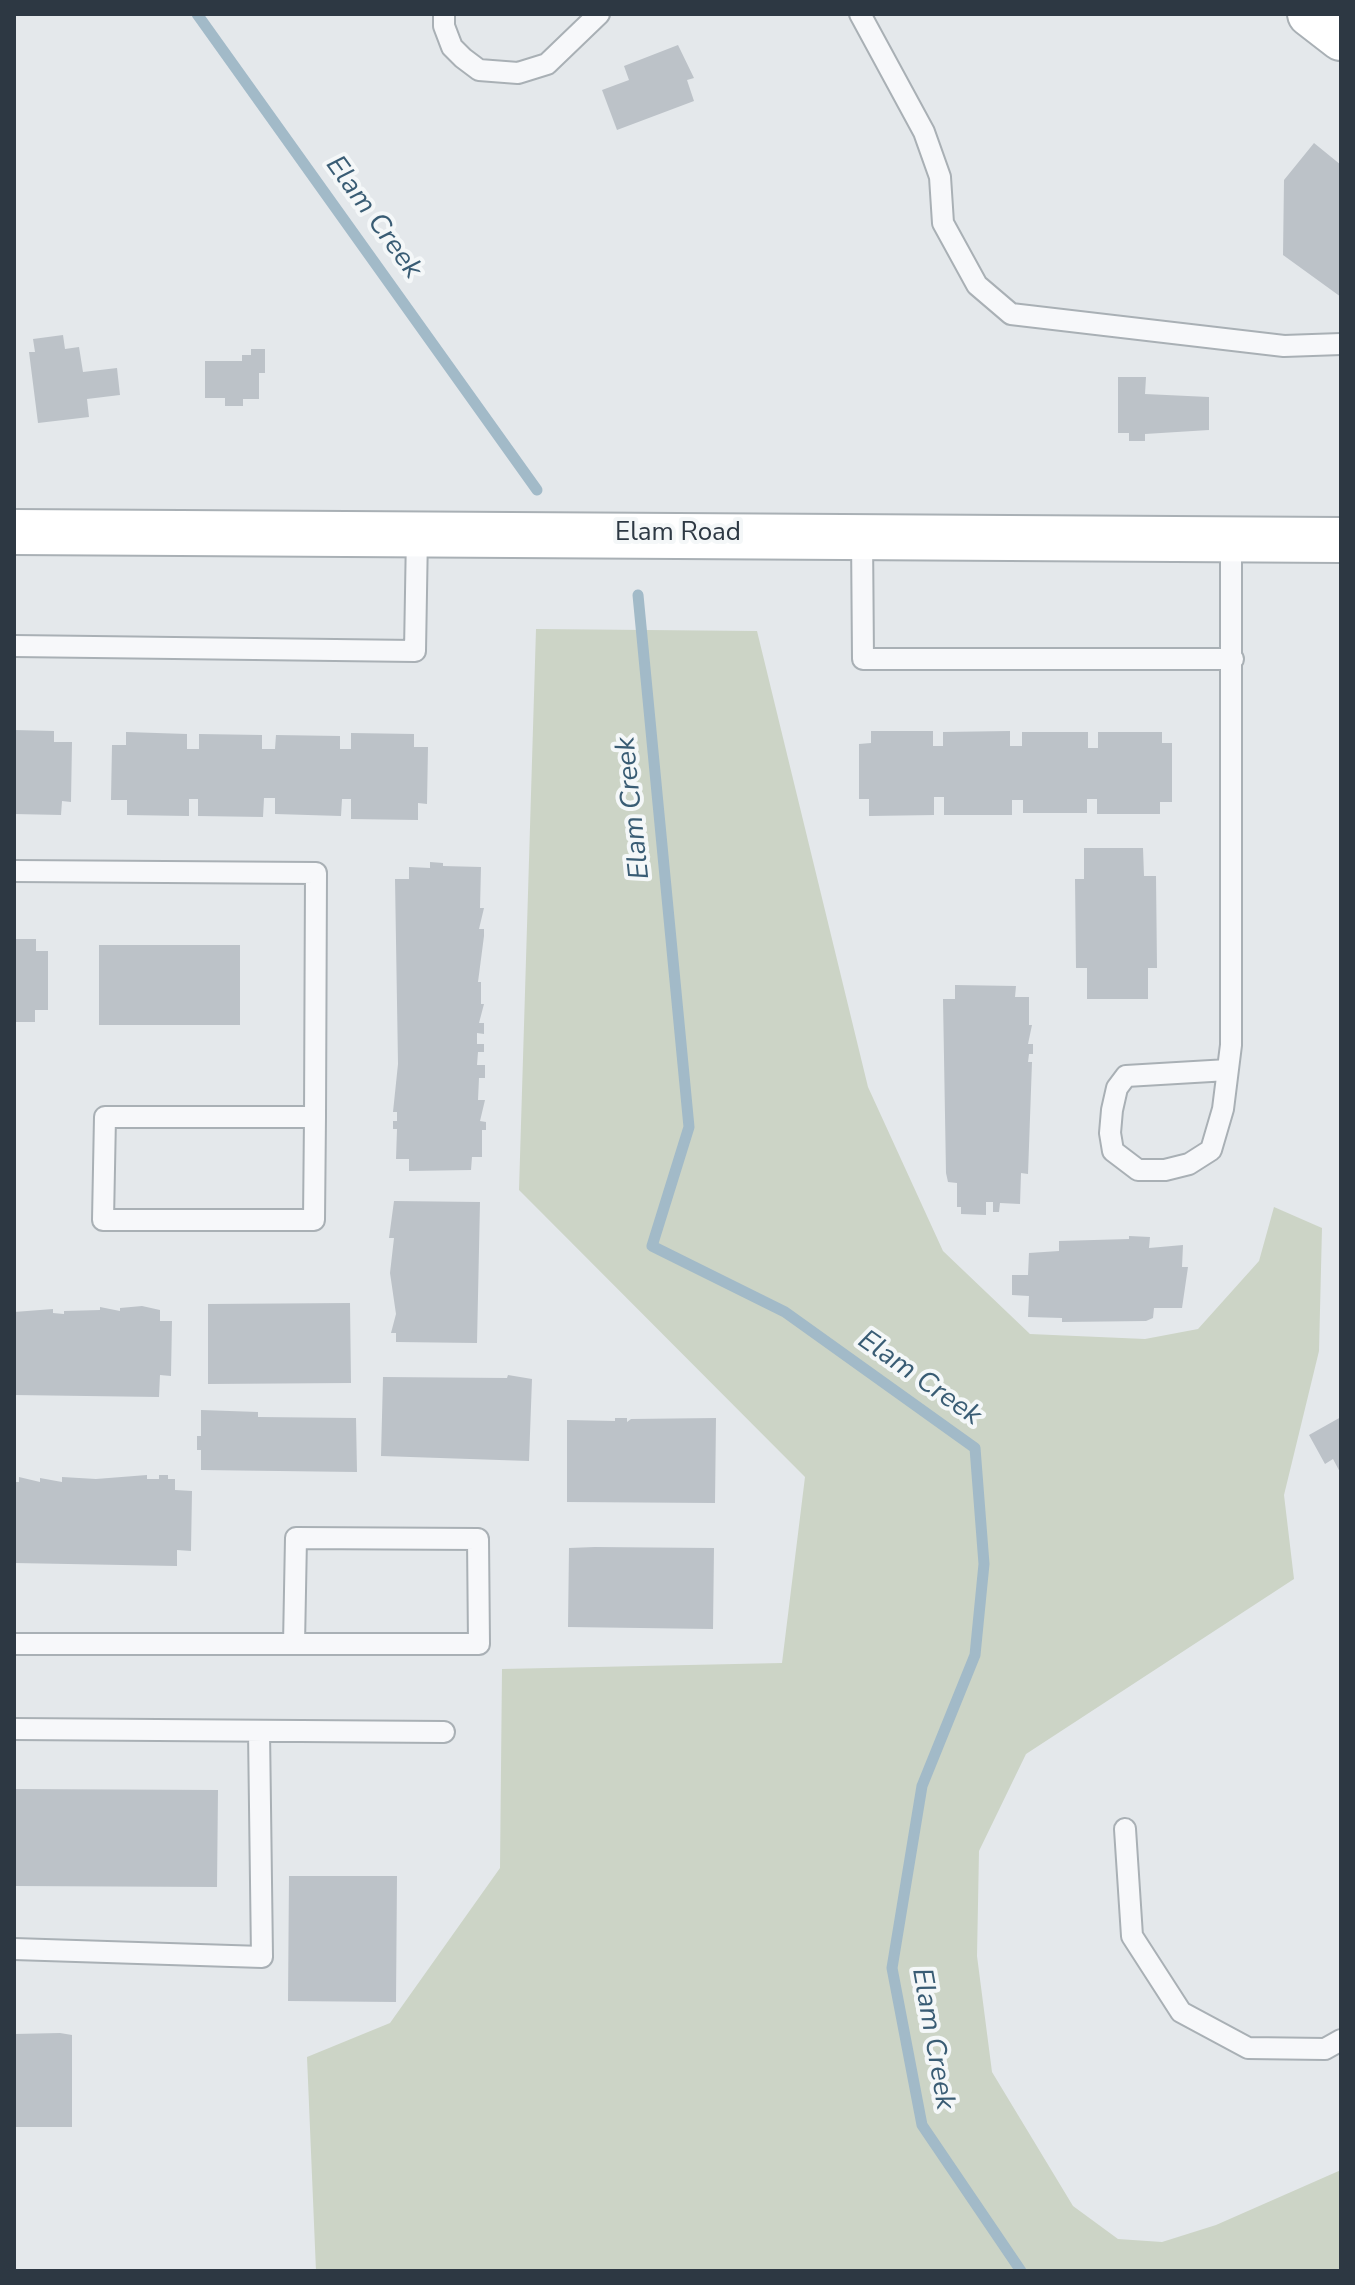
<!DOCTYPE html>
<html>
<head>
<meta charset="utf-8">
<style>
  body { margin:0 }
  #map { position:relative; width:1355px; height:2285px; overflow:hidden; background:#e4e8eb; font-family:"Nunito Sans",sans-serif }
  canvas { display:block }
  .frame { position:absolute; inset:0; border:16px solid #2d3843; pointer-events:none }
</style>
</head>
<body>
<div id="map">
<canvas width="1355" height="2285"></canvas>
<div class="frame"></div>
</div>
<script>
const ctx = document.querySelector('canvas').getContext('2d');
ctx.lineJoin = 'round';
function paint(path, color) {
  ctx.fillStyle = color;
  ctx.fill(path, 'evenodd');
}
function shape(rows) {
  const path = new Path2D();
  for (const r of rows) {
    path.moveTo(r[0], r[1]);
    for (let i = 2; i < r.length; i += 2) path.lineTo(r[i], r[i + 1]);
  }
  return path;
}
function strokePath(path, color, width, dash) {
  ctx.strokeStyle = color;
  ctx.lineWidth = width;
  ctx.lineCap = dash ? 'butt' : 'round';
  ctx.setLineDash(dash || []);
  ctx.stroke(path);
}
function write(font, color, halo, rows, align = 'center') {
  ctx.font = font + ' "Nunito Sans",sans-serif';
  ctx.lineWidth = 8;
  ctx.setLineDash([]);
  ctx.textBaseline = 'middle';
  ctx.strokeStyle = halo;
  ctx.fillStyle = color;
  for (const [text, x, y, turn = 0] of rows) {
    ctx.save();
    ctx.translate(x, y);
    ctx.rotate((+turn || 0) * Math.PI / 180);
    ctx.textAlign = isNaN(turn) ? turn : align;
    if (halo) ctx.strokeText(text, 0, 0);
    ctx.fillText(text, 0, 0);
    ctx.restore();
  }
}
const green = shape([
  [536,629,757,631,868,1087,943,1251,1030,1334,1145,1339,1198,1329,1259,1261,1274,1207,1322,1228,1319,1351,1284,1495,1294,1579,1026,1754,979,1851,977,1956,992,2072,1073,2206,1118,2239,1162,2242,1216,2225,1341,2170,1341,2271,316,2271,307,2057,390,2023,500,1868,502,1669,782,1663,805,1477,519,1190]
]);
const stream = shape([
  [197,14,537,490],
  [638,595,689,1127,652,1246,785,1312,975,1448,984,1564,975,1655,922,1786,892,1968,922,2125,1021,2271]
]);
const building = shape([
  [678,45,694,78,687,80,694,101,617,130,602,90,629,80,624,66],
  [1314,143,1341,165,1341,297,1283,255,1284,180],
  [63,335,65,349,79,347,83,372,117,368,120,395,87,399,89,417,38,423,29,352,35,352,33,339],
  [251,349,265,349,265,373,259,373,259,399,243,399,243,406,225,406,225,398,205,398,205,361,242,361,242,355,251,355],
  [1118,377,1146,377,1145,394,1209,397,1209,430,1145,434,1145,441,1129,441,1129,433,1118,433],
  [14,730,54,731,54,742,72,742,71,802,62,801,61,815,14,814],
  [871,731,933,731,933,746,943,746,943,732,1010,731,1010,746,1022,746,1022,732,1088,732,1088,748,1098,748,1098,732,1162,732,1162,743,1172,743,1172,802,1160,802,1160,814,1097,814,1097,799,1087,799,1087,813,1023,813,1023,800,1012,800,1012,815,944,815,944,797,934,797,934,815,869,816,869,799,859,799,859,744,871,743],
  [126,732,187,734,187,749,199,749,199,734,262,735,262,749,275,749,276,735,340,736,340,749,351,749,351,733,414,734,414,747,428,747,427,804,418,803,418,820,351,819,351,799,342,799,341,816,275,814,275,798,264,798,263,817,198,816,198,799,189,799,189,816,127,815,127,800,111,800,112,745,126,745],
  [1084,848,1143,848,1144,876,1156,876,1157,968,1148,968,1148,999,1087,999,1087,968,1076,968,1075,879,1084,879],
  [430,862,443,863,443,866,481,867,480,908,484,908,479,929,484,929,484,936,478,982,481,982,481,1004,484,1004,479,1023,484,1023,484,1034,477,1033,477,1044,484,1044,484,1052,478,1052,477,1065,485,1065,485,1078,479,1078,478,1100,485,1100,480,1121,486,1122,486,1130,482,1130,482,1157,472,1157,471,1170,409,1171,409,1159,396,1159,397,1129,393,1129,393,1121,397,1121,397,1112,393,1112,398,1064,395,879,409,879,409,867,430,868],
  [14,939,36,939,36,951,48,951,48,1010,35,1010,35,1022,14,1022],
  [99,945,240,945,240,1025,99,1025],
  [955,985,1016,986,1015,997,1029,997,1029,1025,1032,1025,1028,1044,1033,1044,1033,1054,1029,1054,1028,1062,1032,1062,1028,1174,1021,1173,1020,1204,1000,1203,999,1212,993,1212,993,1202,986,1202,986,1215,961,1214,961,1207,957,1207,957,1183,948,1182,946,1173,943,999,955,999],
  [394,1201,480,1202,477,1343,396,1342,396,1333,391,1333,396,1314,390,1273,394,1238,389,1238],
  [1129,1236,1150,1237,1149,1248,1183,1245,1182,1267,1188,1267,1182,1308,1154,1308,1153,1318,1146,1321,1062,1322,1062,1318,1028,1317,1029,1296,1012,1295,1012,1275,1028,1275,1029,1253,1059,1251,1059,1241,1129,1239],
  [350,1303,351,1383,208,1384,208,1304],
  [142,1306,160,1310,160,1321,172,1321,171,1376,160,1375,159,1397,14,1395,14,1312,53,1309,53,1313,64,1314,64,1311,100,1310,100,1307,120,1311,120,1308],
  [508,1375,532,1379,529,1461,381,1456,383,1377,507,1378],
  [201,1410,258,1412,258,1417,356,1418,357,1472,201,1470,201,1450,197,1450,197,1436,201,1436],
  [1341,1417,1341,1474,1333,1459,1325,1464,1309,1435],
  [615,1418,627,1418,627,1422,631,1419,716,1418,715,1503,567,1502,567,1420,615,1421],
  [147,1475,147,1479,159,1479,159,1475,168,1475,168,1479,175,1479,175,1490,192,1491,191,1551,177,1550,177,1566,14,1563,14,1482,19,1482,19,1477,40,1482,40,1478,62,1482,62,1477,96,1479],
  [595,1547,714,1548,713,1629,568,1627,569,1548],
  [14,1789,218,1790,217,1887,14,1886],
  [289,1876,397,1876,396,2002,288,2001],
  [60,2033,72,2035,72,2127,14,2127,14,2034]
]);
const service = shape([
  [444,14,444,26,452,47,463,58,479,70,518,73,547,64,599,14],
  [860,14,924,132,940,177,943,223,977,285,1011,314,1284,346,1341,344],
  [862,535,863,659,1233,659],
  [14,646,415,651,417,534],
  [14,871,316,873,315,1117,314,1220,103,1220,105,1117,315,1117],
  [1228,1070,1126,1076,1117,1088,1112,1110,1110,1133,1113,1151,1138,1170,1165,1170,1189,1164,1211,1150,1223,1109,1231,1045,1231,537],
  [14,1644,479,1644,478,1539,296,1538,294,1644],
  [14,1729,444,1732],
  [1125,1829,1132,1936,1181,2012,1248,2048,1325,2049,1341,2040],
  [14,1949,262,1957,259,1731]
]);
const secondary = shape([
  [1310,14,1341,38],
  [14,532,1341,540]
]);
const streetNames = [
  ["Elam Road",678,534]
];
const waterNames = [
  ["Elam Creek",373,218,54],
  ["Elam Creek",634,808,-96],
  ["Elam Creek",919,1379,35],
  ["Elam Creek",932,2039,80]
];
paint(green, '#ccd4c6');
strokePath(stream, '#a2bac8', 11);
paint(building, '#bcc2c8');
strokePath(service, '#a9b0b5', 24);
strokePath(secondary, '#a9b0b5', 48);
strokePath(service, '#f7f8fa', 20);
strokePath(secondary, '#fff', 44);
write('26px', '#2d3843', '#f4f7f8', streetNames);
write('italic 28px', '#395c74', '#f4f7f8', waterNames);
</script>
</body>
</html>
